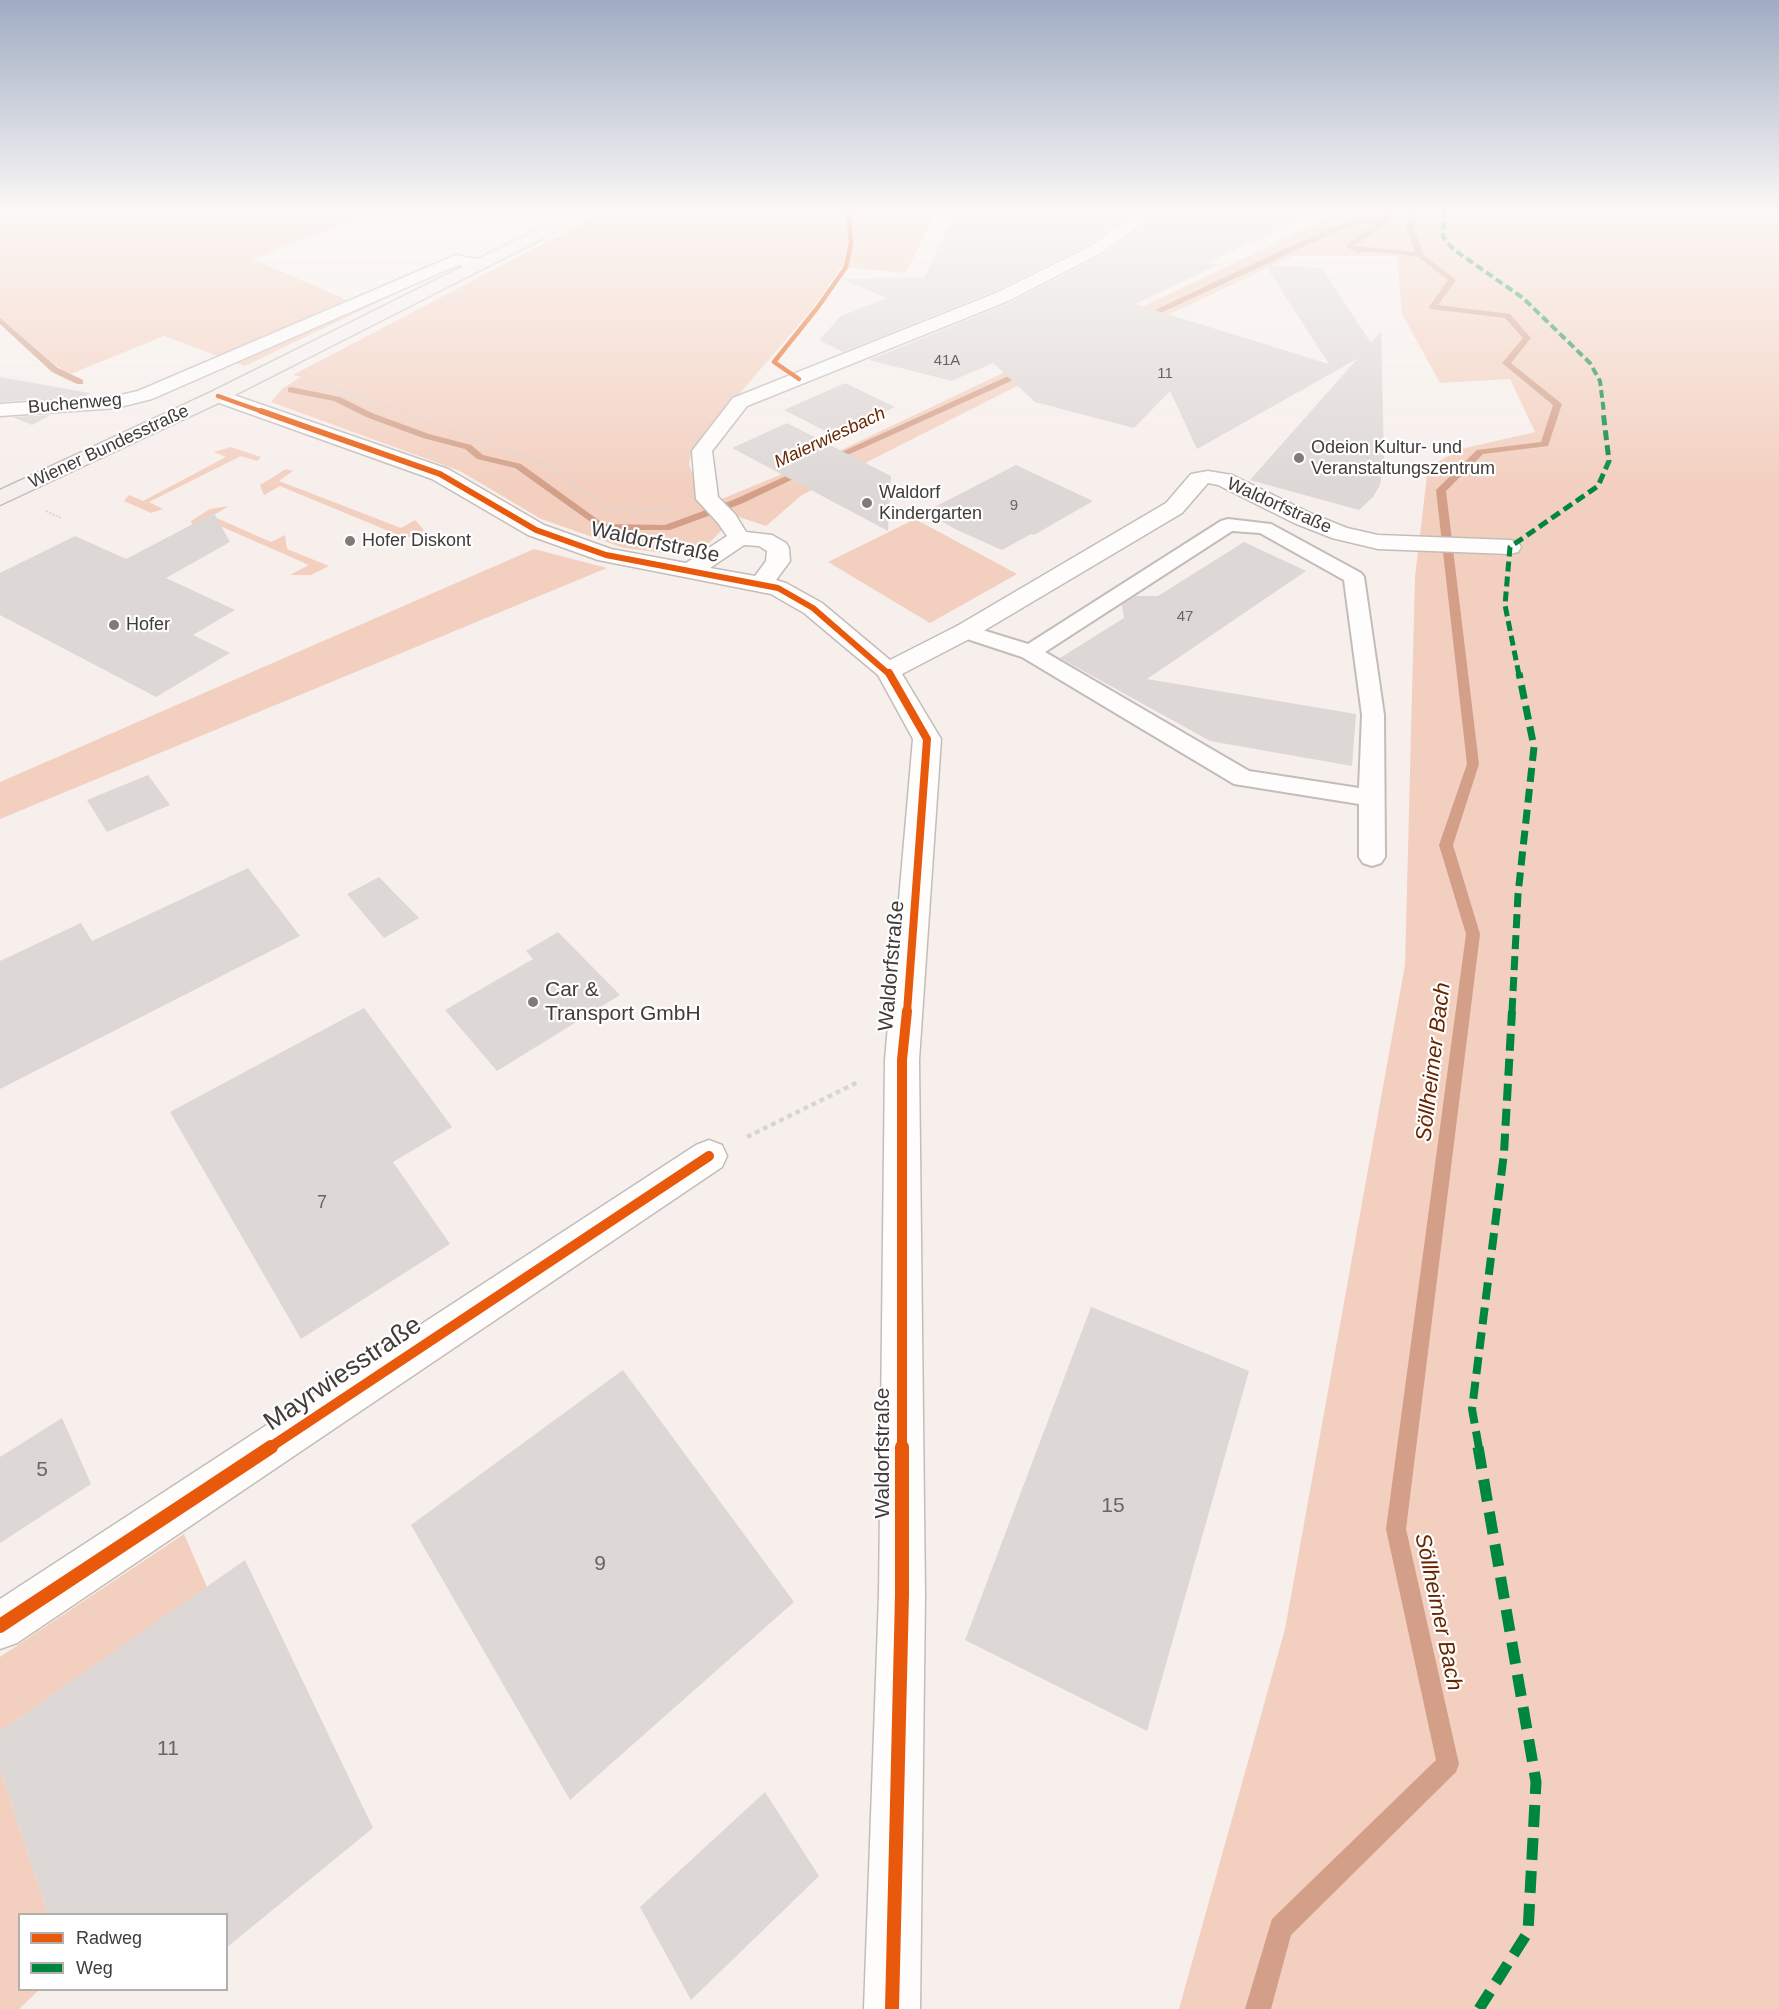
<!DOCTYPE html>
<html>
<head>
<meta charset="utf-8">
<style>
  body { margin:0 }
  #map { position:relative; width:1779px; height:2009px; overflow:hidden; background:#f7efec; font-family:Helvetica,sans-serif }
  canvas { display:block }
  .legend { position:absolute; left:18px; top:1913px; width:210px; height:78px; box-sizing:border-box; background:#fefefe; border:2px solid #b2b0af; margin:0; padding:8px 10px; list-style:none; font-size:18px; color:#413b39 }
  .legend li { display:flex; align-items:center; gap:12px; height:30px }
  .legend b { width:30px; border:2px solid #b2b0af }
</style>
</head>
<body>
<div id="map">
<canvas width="1779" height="2009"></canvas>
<ul class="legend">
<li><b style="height:8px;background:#e8590c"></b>Radweg</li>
<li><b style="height:8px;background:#00873e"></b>Weg</li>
</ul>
</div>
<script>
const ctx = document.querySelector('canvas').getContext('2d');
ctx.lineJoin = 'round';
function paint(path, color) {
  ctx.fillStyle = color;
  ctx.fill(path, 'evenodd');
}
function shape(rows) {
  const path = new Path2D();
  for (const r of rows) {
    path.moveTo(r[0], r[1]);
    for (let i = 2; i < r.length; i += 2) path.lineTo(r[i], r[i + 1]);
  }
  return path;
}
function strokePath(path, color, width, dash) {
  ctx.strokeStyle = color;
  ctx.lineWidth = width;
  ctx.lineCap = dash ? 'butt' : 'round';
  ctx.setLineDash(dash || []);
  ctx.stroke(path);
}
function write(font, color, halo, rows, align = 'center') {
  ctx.font = font + ' Helvetica,sans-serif';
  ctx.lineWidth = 4.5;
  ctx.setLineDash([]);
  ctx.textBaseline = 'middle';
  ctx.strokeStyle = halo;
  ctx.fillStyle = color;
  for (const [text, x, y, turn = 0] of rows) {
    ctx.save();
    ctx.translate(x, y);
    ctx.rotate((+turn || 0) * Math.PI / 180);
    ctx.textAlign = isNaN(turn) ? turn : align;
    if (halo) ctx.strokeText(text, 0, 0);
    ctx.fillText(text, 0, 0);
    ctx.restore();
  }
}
const green = shape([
  [0,209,346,209,356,218,253,259,347,300,430,271,414,285,245,366,164,336,68,375,0,319],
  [609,209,936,209,906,273,841,267,813,308,692,449,689,465,707,505,843,449,1348,209,1779,209,1779,2009,1179,2009,1285,1629,1405,965,1415,577,1428,467,1461,449,1535,432,1510,379,1440,383,1402,314,1397,256,1293,256,1017,386,802,495,766,526,736,516,709,543,665,553,624,548,541,519,460,471,271,402,283,388,301,377,293,375],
  [231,447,261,457,257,461,241,456,149,502,163,509,151,513,124,501,129,495,143,501,226,457,214,452],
  [286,469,293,471,279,481,401,528,415,520,424,530,416,537,403,537,280,486,264,495,260,485],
  [229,506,212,516,271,542,285,535,287,549,329,566,311,575,290,575,309,565,211,522,194,532,191,521,210,509],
  [915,519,969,548,1017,574,930,623,828,562],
  [534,549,607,568,0,819,0,782],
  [184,1534,207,1587,0,1731,0,1657],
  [0,1768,48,1914,20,1914,20,1990,39,1990,19,2009,0,2009]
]);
const stream = shape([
  [1390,209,1398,209,1387,223,1355,246,1415,252,1406,228,1414,209,1420,209,1414,228,1423,254,1456,280,1438,305,1510,314,1531,338,1511,363,1562,404,1548,446,1483,454,1446,491,1479,764,1453,845,1480,934,1406,1529,1459,1764,1456,1772,1291,1935,1271,2009,1245,2009,1272,1919,1436,1760,1386,1529,1466,934,1439,845,1467,764,1436,490,1477,450,1541,442,1553,405,1502,363,1523,338,1505,318,1430,309,1429,307,1448,280,1418,257,1394,253,1358,252,1347,248,1347,244,1376,223,1359,223,1314,242,1143,321,1136,319,1308,238,1355,219,1382,219,1390,209],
  [0,318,58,368,83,380,83,384,77,384,52,372,0,324,0,318],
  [1028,367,1031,368,1031,372,832,462,824,460,1028,367],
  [291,387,340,397,372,413,429,434,471,445,483,455,521,464,604,524,665,525,733,500,804,468,812,470,741,504,670,530,602,530,515,468,477,459,465,449,423,438,366,417,334,401,288,392,288,388,291,387]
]);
const building = shape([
  [957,209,1132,209,1122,220,1088,245,995,291,843,352,819,340,841,316,887,298,842,279,924,278],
  [1153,209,1324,209,1206,263,1220,264,1135,304,1329,364,1265,265,1322,268,1371,343,1381,332,1384,458,1380,485,1373,497,1359,510,1250,480,1357,359,1197,449,1170,391,1134,428,1035,402,993,363,952,381,869,360,1009,303,1102,255,1137,230],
  [0,377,90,393,85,396,0,402],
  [845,383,895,407,833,435,784,410],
  [51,415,32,425,12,417],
  [787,423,891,476,888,531,732,448],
  [1016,465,1093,501,1034,535,1031,534,1002,550,957,530,925,512],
  [214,513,230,542,166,578,235,610,193,635,230,653,156,697,0,615,0,573,75,536,126,559],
  [1244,542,1306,571,1147,679,1356,714,1352,766,1210,741,1060,658,1124,618,1122,605,1135,596,1158,596],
  [148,775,170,805,107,832,87,800],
  [248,868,300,936,0,1089,0,961,81,923,92,941],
  [379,877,419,918,384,938,347,894],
  [558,932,620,995,497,1071,445,1010,533,959,526,951],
  [364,1008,452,1127,393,1162,450,1244,301,1339,170,1112],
  [1091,1307,1249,1371,1147,1731,965,1640],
  [623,1370,794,1602,570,1800,411,1525],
  [62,1418,91,1484,0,1543,0,1457],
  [245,1560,373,1828,226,1948,226,1914,48,1914,0,1768,0,1731],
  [765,1792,819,1876,691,2000,640,1907]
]);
const pathFar1 = shape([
  [314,384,324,385,546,464,607,507,638,513,673,505],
  [46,511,61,518]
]);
const path = shape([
  [747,1137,858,1082]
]);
const service = shape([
  [1228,519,1271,524,1361,573,1364,577,1384,715,1385,857,1381,863,1372,866,1363,863,1359,857,1359,804,1234,784,1022,657,958,636,955,631,958,626,966,625,1028,644,1221,521,1228,519],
  [1232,531,1260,533,1344,580,1362,715,1359,788,1249,771,1045,652,1232,531]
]);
const minor = shape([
  [1135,209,1151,209,1136,228,1101,253,1008,301,747,406,712,451,718,497,735,514,746,532,772,535,786,543,789,548,790,561,776,580,786,583,822,603,890,660,957,626,1166,503,1191,474,1208,471,1232,475,1310,513,1347,528,1378,535,1510,540,1518,542,1521,547,1518,552,1510,554,1378,549,1332,538,1294,523,1218,485,1208,483,1182,513,975,636,902,674,941,739,919,1060,925,1595,920,2009,864,2009,879,1595,885,1060,913,739,878,675,804,613,771,594,598,560,528,535,432,479,211,400,208,396,211,392,225,392,448,469,544,525,611,549,686,563,727,536,718,523,696,499,692,451,733,398,996,293,1089,247,1124,222,1135,209],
  [744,545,759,546,767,551,766,561,755,576,710,568,744,545],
  [456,255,487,261,489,265,481,270,458,265,152,399,116,408,0,416,0,404,116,396,138,391,456,255],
  [709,1140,722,1145,727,1156,722,1167,17,1643,0,1649,0,1599,696,1145,709,1140]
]);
const primary = shape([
  [578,209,598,209,595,212,225,400,0,505,0,490,211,392,578,209]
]);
const quietFar4 = shape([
  [1444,209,1443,237,1453,249,1523,298,1590,363,1600,381,1604,413]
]);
const quietFar3 = shape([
  [1519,675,1505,605,1510,547,1598,486,1609,461,1603,411]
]);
const quietFar2 = shape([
  [1512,1012,1518,894,1534,747,1519,673]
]);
const quietFar1 = shape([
  [1479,1448,1472,1409,1504,1153,1512,1011]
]);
const quiet = shape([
  [1478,1447,1536,1782,1528,1932,1479,2009]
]);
const cyclewayFar4 = shape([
  [799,379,774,362,818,307,846,267,851,243,848,209],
  [218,396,266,413]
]);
const cyclewayFar3 = shape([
  [261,411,440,474,536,530,606,555,778,588,813,608,890,675]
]);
const cyclewayFar2 = shape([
  [889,673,927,739,907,1012]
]);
const cyclewayFar1 = shape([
  [269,1448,709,1156],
  [902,1448,902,1060,907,1011]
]);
const cycleway = shape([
  [0,1626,271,1447],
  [892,2009,902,1595,902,1447]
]);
const markers = [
  [1299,458,6,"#817a78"],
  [867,503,6,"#817a78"],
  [350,541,6,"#817a78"],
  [114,625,6,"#817a78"],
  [533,1002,6,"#817a78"]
];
const farNumbernames = [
  ["41A",947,361],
  ["11",1165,374],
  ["9",1014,506],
  ["47",1185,617]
];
const farStreetnames = [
  ["Buchenweg",75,404,-5],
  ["Wiener Bundesstraße",109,447,-25],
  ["Waldorfstraße",1279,506,24]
];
const farWaternames = [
  ["Maierwiesbach",830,438,-25]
];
const farPoinames = [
  ["Odeion Kultur- und",1311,448],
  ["Veranstaltungszentrum",1311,469],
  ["Waldorf",879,493],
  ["Kindergarten",879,514],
  ["Hofer Diskont",362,541],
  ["Hofer",126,625]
];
const numberNames = [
  ["7",322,1203]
];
const streetNames = [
  ["Waldorfstraße",655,543,12],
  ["Waldorfstraße",892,966,-85],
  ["Waldorfstraße",883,1453,-90]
];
const poiNames = [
  ["Car &",545,990],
  ["Transport GmbH",545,1014]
];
const nearNumbernames = [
  ["5",42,1470],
  ["15",1113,1506],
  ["9",600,1564],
  ["11",168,1749]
];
const waterNames = [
  ["Söllheimer Bach",1434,1062,-83],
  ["Söllheimer Bach",1438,1612,78]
];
const nearStreetnames = [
  ["Mayrwiesstraße",343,1374,-34]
];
paint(green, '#f3cfbf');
paint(stream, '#d39f88');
paint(building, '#ddd7d5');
strokePath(service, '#c3bdba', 4);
strokePath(minor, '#c3bdba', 3);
strokePath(primary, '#c8bcb7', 3);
strokePath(pathFar1, '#d8d6d5', 2, [2, 1.5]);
strokePath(path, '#d8d6d5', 4.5, [5, 4]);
paint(service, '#fefdfc');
paint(minor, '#fefdfc');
paint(primary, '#f5f0ee');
strokePath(quietFar4, '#00873e', 4, [8, 4]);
strokePath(quietFar3, '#00873e', 5, [10, 5]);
strokePath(quietFar2, '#00873e', 7, [14, 7]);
strokePath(quietFar1, '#00873e', 8, [17, 8]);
strokePath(quiet, '#00873e', 11, [22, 11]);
strokePath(cyclewayFar4, '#e8590c', 4.5);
strokePath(cyclewayFar3, '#e8590c', 6);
strokePath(cyclewayFar2, '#e8590c', 8);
strokePath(cyclewayFar1, '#e8590c', 10);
strokePath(cycleway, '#e8590c', 14);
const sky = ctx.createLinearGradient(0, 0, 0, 490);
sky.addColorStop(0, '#9facc2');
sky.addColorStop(0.43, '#fbf8f6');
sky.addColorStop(1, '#fbf8f600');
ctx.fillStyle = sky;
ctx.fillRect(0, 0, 1779, 490);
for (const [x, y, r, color] of markers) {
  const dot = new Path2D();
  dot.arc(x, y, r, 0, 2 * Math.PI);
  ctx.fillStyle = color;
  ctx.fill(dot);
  strokePath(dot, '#fefefe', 2);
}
write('15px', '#6a6462', null, farNumbernames);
write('18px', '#413b39', '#fefefe', farStreetnames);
write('italic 18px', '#672600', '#fefefe', farWaternames);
write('18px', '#413b39', '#fefefe', farPoinames, 'left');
write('18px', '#6a6462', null, numberNames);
write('21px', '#413b39', '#fefefe', streetNames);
write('21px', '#413b39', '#fefefe', poiNames, 'left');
write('21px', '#6a6462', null, nearNumbernames);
write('italic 22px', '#672600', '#fefefe', waterNames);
write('26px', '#413b39', '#fefefe', nearStreetnames);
</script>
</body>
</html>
